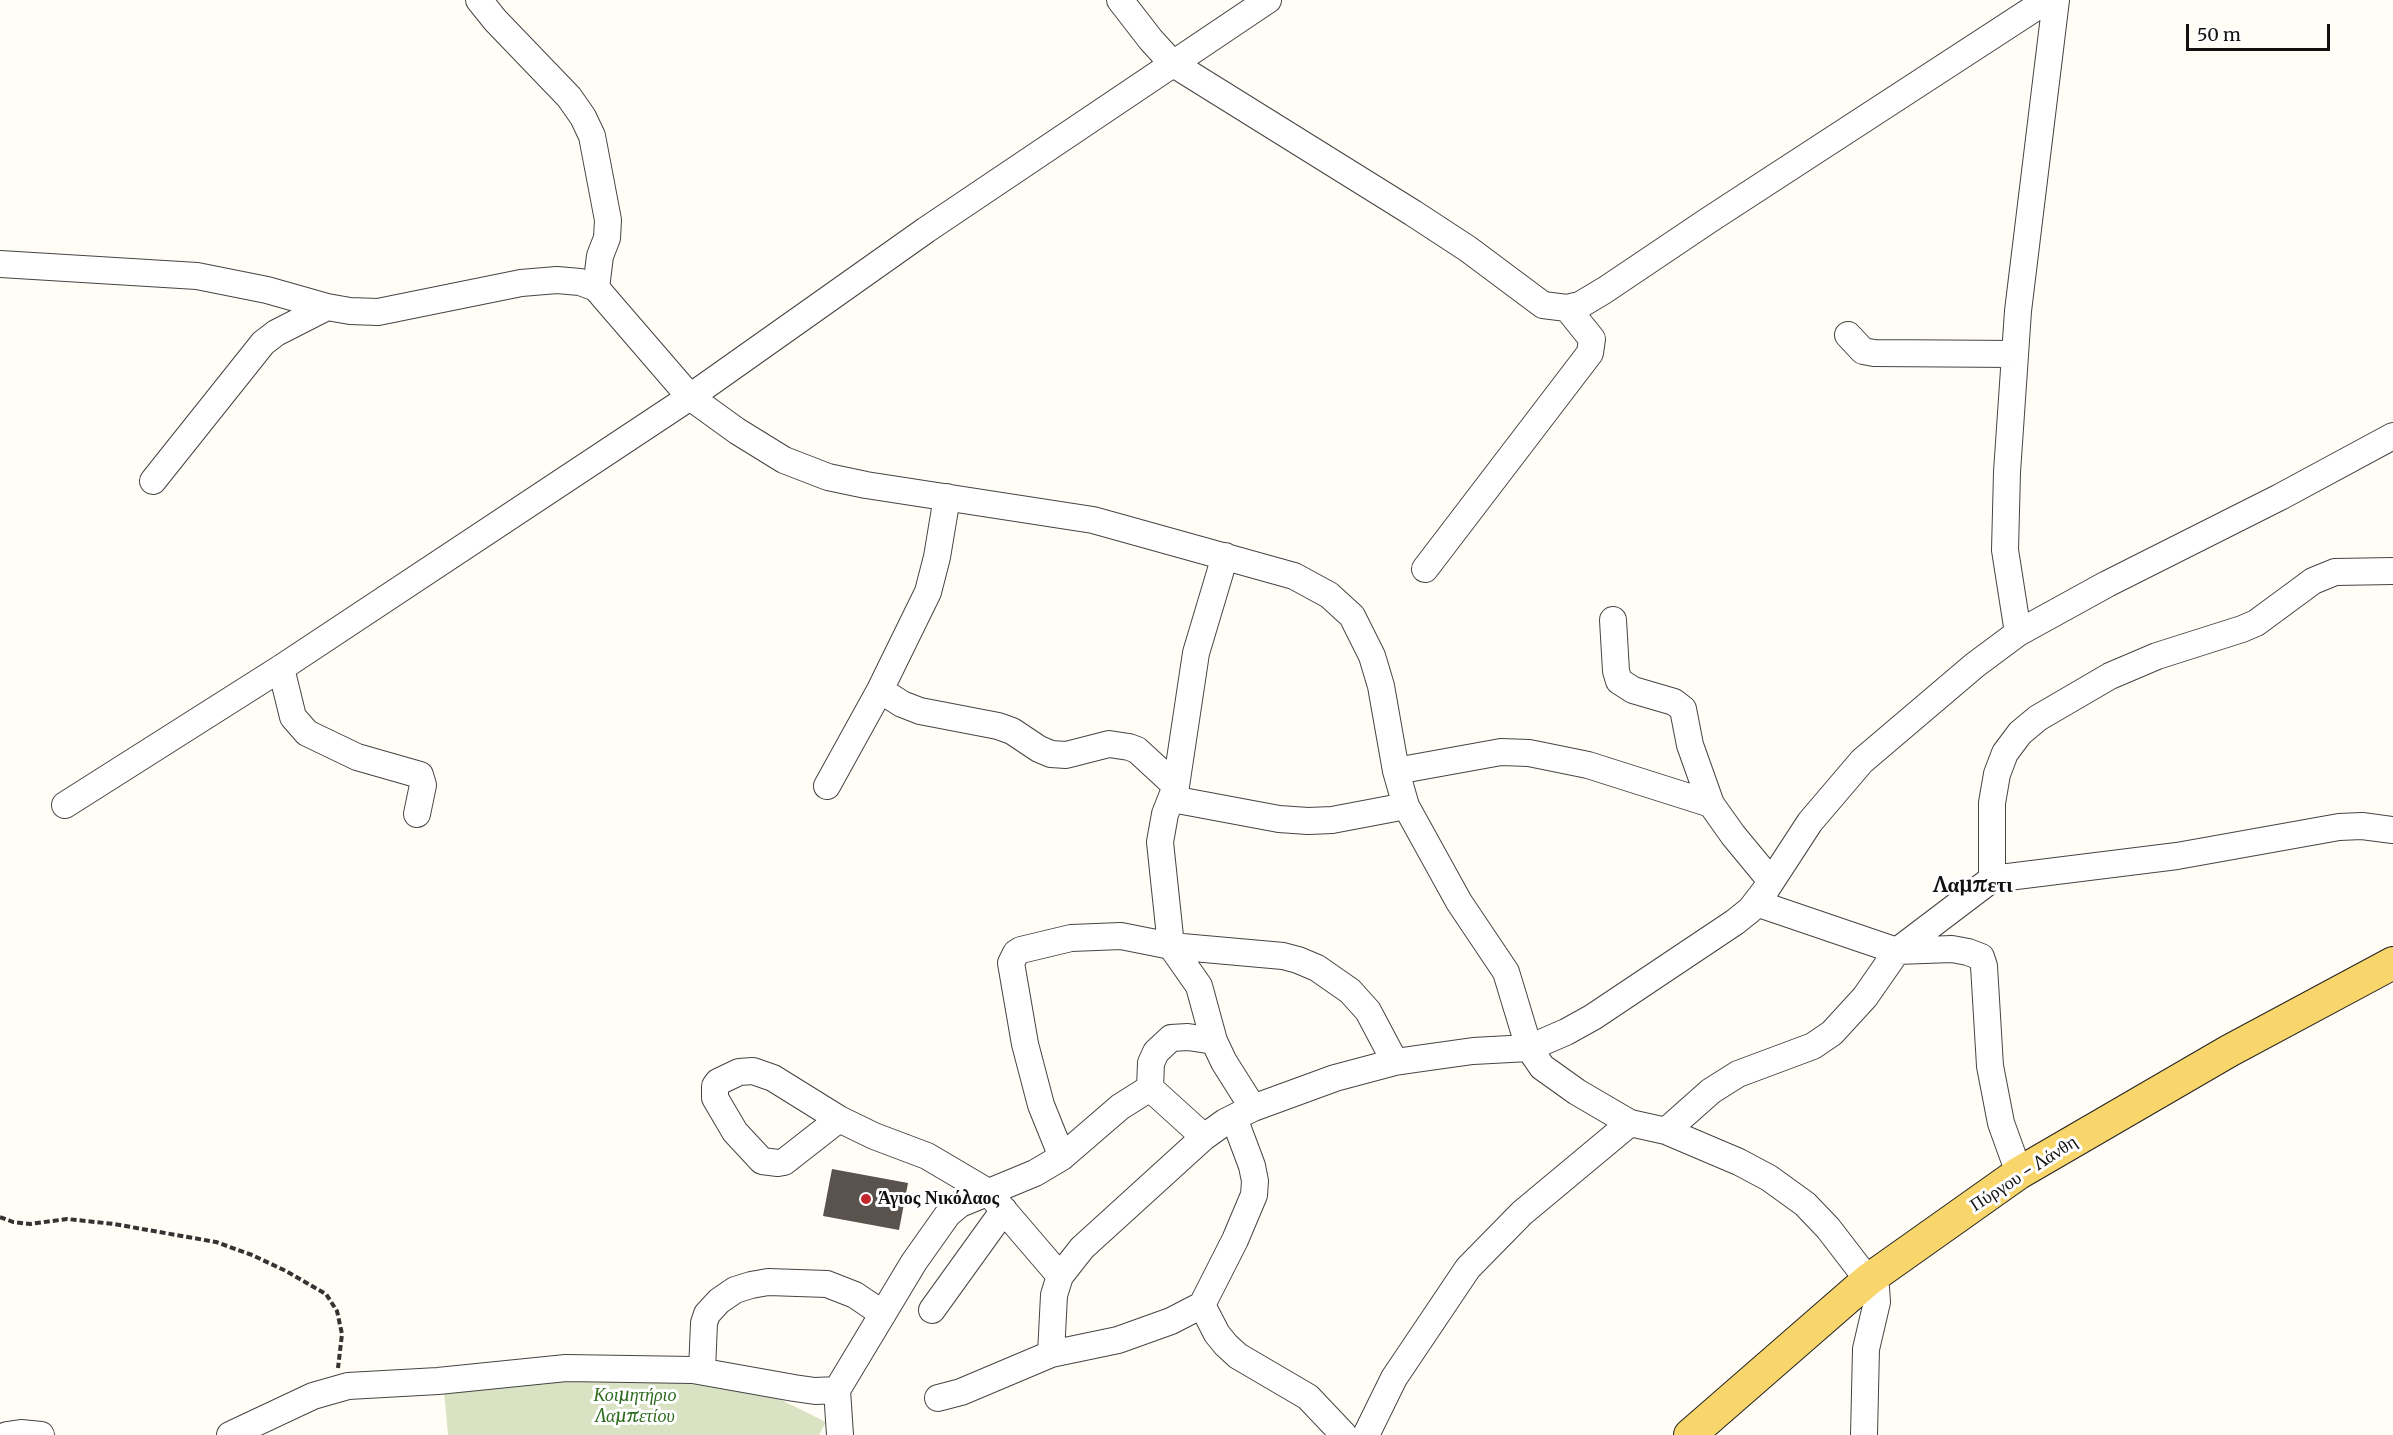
<!DOCTYPE html>
<html>
<head>
<meta charset="utf-8">
<style>
  body { margin:0 }
  #map { position:relative; width:2393px; height:1435px; overflow:hidden; background:#fffdf5; font-family:Merriweather,serif }
  canvas { display:block }
  .scale { position:absolute; left:2186px; top:24px; width:144px; height:27px; box-sizing:border-box; border:3px solid #111; border-top:0; padding-left:8px; font-size:18px; line-height:21px; white-space:nowrap; color:#111; -webkit-text-stroke:4px #fff; paint-order:stroke }
</style>
</head>
<body>
<div id="map">
<canvas width="2393" height="1435"></canvas>
<div class="scale">50 m</div>
</div>
<script>
const ctx = document.querySelector('canvas').getContext('2d');
ctx.lineJoin = 'round';
function paint(path, color) {
  ctx.fillStyle = color;
  ctx.fill(path, 'evenodd');
}
function shape(rows) {
  const path = new Path2D();
  for (const r of rows) {
    path.moveTo(r[0], r[1]);
    for (let i = 2; i < r.length; i += 2) path.lineTo(r[i], r[i + 1]);
  }
  return path;
}
function strokePath(path, color, width, dash) {
  ctx.strokeStyle = color;
  ctx.lineWidth = width;
  ctx.lineCap = dash ? 'butt' : 'round';
  ctx.setLineDash(dash || []);
  ctx.stroke(path);
}
function write(font, color, halo, rows, align = 'center') {
  ctx.font = font + ' Merriweather,serif';
  ctx.lineWidth = 6;
  ctx.setLineDash([]);
  ctx.textBaseline = 'middle';
  ctx.strokeStyle = halo;
  ctx.fillStyle = color;
  for (const [text, x, y, turn = 0] of rows) {
    ctx.save();
    ctx.translate(x, y);
    ctx.rotate((+turn || 0) * Math.PI / 180);
    ctx.textAlign = isNaN(turn) ? turn : align;
    if (halo) ctx.strokeText(text, 0, 0);
    ctx.fillText(text, 0, 0);
    ctx.restore();
  }
}
const cemetery = shape([
  [679,1379,763,1391,826,1422,819,1435,448,1435,444,1391,542,1380]
]);
const building = shape([
  [832,1169,908,1183,899,1230,823,1216]
]);
const path = shape([
  [0,1217,13,1222,30,1224,67,1219,114,1224,216,1242,252,1255,286,1271,326,1294,337,1311,342,1334,338,1368]
]);
const minor = shape([
  [479,0,495,20,569,97,583,117,592,136,608,220,607,238,600,256,596,288],
  [1120,0,1151,40,1172,63,1413,213,1468,249,1543,305,1567,308,1580,305,1605,290,1709,220,2047,0],
  [0,264,197,276,267,290,327,307,350,311,378,312,521,283,557,280,580,282,596,288,690,397,737,431,784,460,828,477,866,485,1093,520,1294,576,1329,595,1352,616,1372,656,1381,686,1396,771,1406,806,1459,902,1506,972,1529,1048,1542,1067,1577,1092,1630,1123,1666,1131,1739,1162,1769,1178,1805,1204,1828,1228,1868,1280,1876,1288,1877,1302,1866,1349,1864,1435],
  [1848,335,1863,351,1874,353,2015,354],
  [153,481,263,343,276,333,327,307],
  [1225,556,1196,653,1176,786,1165,814,1160,842,1171,946,1199,986,1214,1041,1224,1062,1253,1108],
  [1425,569,1590,353,1592,339,1567,308],
  [1613,620,1616,671,1619,681,1633,690,1674,702,1683,709,1690,745,1711,804,1733,835,1771,881],
  [2018,633,2005,550,2007,472,2018,311,2056,0],
  [281,668,293,717,307,733,357,757,420,775,423,785,417,814],
  [880,690,902,704,920,711,998,726,1012,731,1039,749,1051,754,1066,755,1109,744,1129,747,1137,750,1176,786],
  [1396,771,1501,752,1529,753,1588,765,1711,804],
  [827,786,880,690,928,592,937,557,947,497],
  [1172,799,1279,819,1308,821,1332,820,1406,806],
  [65,805,281,668,690,397,926,230,1268,0],
  [1992,879,1992,803,1997,774,2005,753,2020,733,2038,718,2110,676,2157,656,2242,629,2256,623,2313,581,2335,572,2393,571],
  [1756,903,1897,951,1952,949,1968,952,1981,957,1984,966,1990,1066,2001,1123,2019,1173],
  [1150,1088,1151,1063,1156,1052,1171,1038,1188,1037,1214,1041],
  [839,1119,784,1162,778,1163,762,1161,735,1132,715,1098,715,1086,718,1082,739,1072,753,1071,773,1078,839,1119,874,1136,927,1156,988,1192,1060,1276],
  [1666,1131,1711,1091,1738,1074,1813,1046,1832,1033,1865,997,1897,951,1992,879,2177,856,2339,827,2362,826,2393,830],
  [1062,1157,1041,1105,1025,1044,1011,963,1016,953,1021,950,1071,938,1121,936,1171,946,1283,956,1298,960,1317,968,1350,991,1368,1011,1395,1062],
  [1202,1305,1217,1334,1226,1345,1238,1356,1308,1397,1344,1435],
  [932,1310,1004,1210],
  [1051,1354,1118,1340,1171,1321,1202,1305,1235,1240,1254,1195,1255,1181,1252,1166,1234,1118],
  [702,1371,704,1323,707,1314,719,1301,735,1290,751,1285,768,1282,827,1284,855,1295,883,1314],
  [938,1398,961,1392,1051,1354,1054,1295,1060,1276,1082,1248,1204,1137],
  [7,1435,21,1433,41,1435],
  [230,1435,313,1396,348,1386,438,1381,566,1368,693,1370,794,1388,815,1391,837,1390],
  [840,1435,837,1390,914,1262,948,1214,960,1204,1035,1173,1062,1157,1120,1107,1150,1088,1204,1137,1225,1122,1253,1108,1335,1078,1395,1062,1423,1058,1473,1051,1529,1048,1566,1032,1593,1017,1735,922,1750,910,1767,888,1810,822,1862,761,1975,665,2018,633,2107,584,2280,497,2393,436],
  [1366,1435,1394,1378,1468,1268,1522,1213,1630,1123]
]);
const major = shape([
  [1690,1435,1868,1280,2019,1173,2229,1051,2393,963]
]);
const markers = [
  [866,1199,6,"#c4262e"]
];
const streetNames = [
  ["Πύργου - Λάνθη",2024,1174,-33]
];
const poiNames = [
  ["Άγιος Νικόλαος",878,1199]
];
const parkNames = [
  ["Κοιμητήριο",635,1396],
  ["Λαμπετίου",635,1417]
];
const quarterNames = [
  ["Λαμπετι",1973,886]
];
paint(cemetery, '#d9e3c4');
paint(building, '#5a524d');
strokePath(minor, '#444', 28);
strokePath(major, '#222', 34);
strokePath(path, '#333', 4, [6, 3]);
strokePath(minor, '#fff', 26);
strokePath(major, '#f9d66b', 32);
for (const [x, y, r, color] of markers) {
  const dot = new Path2D();
  dot.arc(x, y, r, 0, 2 * Math.PI);
  ctx.fillStyle = color;
  ctx.fill(dot);
  strokePath(dot, '#fff', 2);
}
write('18px', '#111', '#fff', streetNames);
write('bold 18px', '#111', '#fff', poiNames, 'left');
write('italic 18px', '#2f6b1f', '#fff', parkNames);
write('bold 21px', '#111', '#fff', quarterNames);
</script>
</body>
</html>
